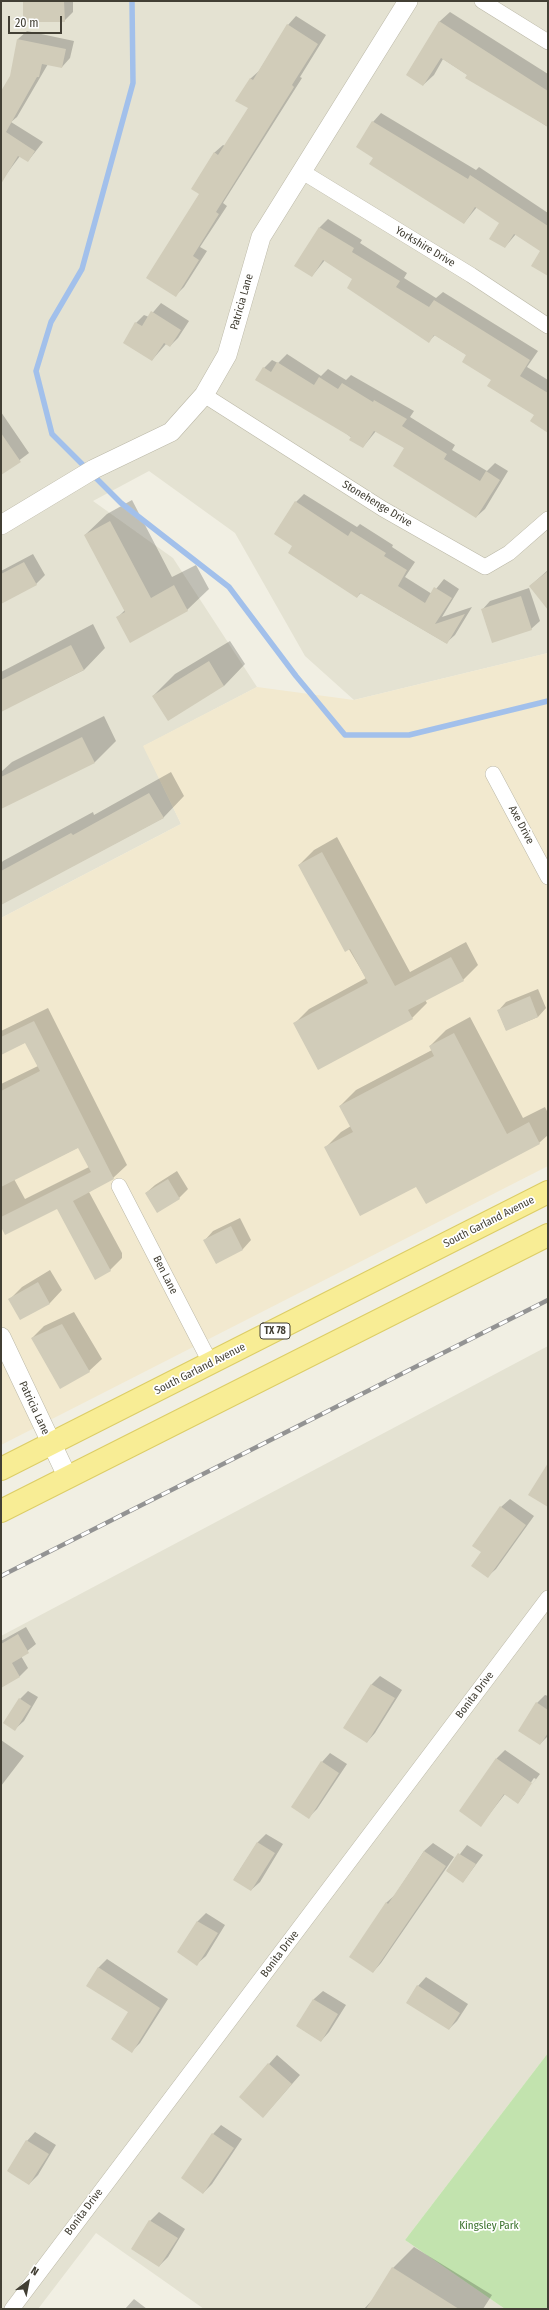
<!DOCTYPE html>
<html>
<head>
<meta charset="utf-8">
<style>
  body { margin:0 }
  #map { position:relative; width:549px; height:2310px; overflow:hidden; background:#f1efe3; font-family:"Fira Sans Condensed",sans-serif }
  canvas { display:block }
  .frame { position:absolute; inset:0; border:2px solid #423f34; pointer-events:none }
  .north { position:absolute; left:8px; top:2262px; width:40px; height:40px; -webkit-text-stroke:3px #fff; paint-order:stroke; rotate:32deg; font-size:11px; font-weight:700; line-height:16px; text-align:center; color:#423f34 }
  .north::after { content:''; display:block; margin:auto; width:14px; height:18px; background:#423f34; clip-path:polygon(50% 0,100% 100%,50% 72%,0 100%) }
  .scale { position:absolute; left:8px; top:16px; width:54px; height:18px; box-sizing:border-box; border:2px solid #423f34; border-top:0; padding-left:5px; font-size:12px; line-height:14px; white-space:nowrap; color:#423f34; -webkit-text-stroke:3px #fff; paint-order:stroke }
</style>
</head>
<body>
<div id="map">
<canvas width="549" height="2310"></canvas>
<div class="frame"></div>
<div class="north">N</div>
<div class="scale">20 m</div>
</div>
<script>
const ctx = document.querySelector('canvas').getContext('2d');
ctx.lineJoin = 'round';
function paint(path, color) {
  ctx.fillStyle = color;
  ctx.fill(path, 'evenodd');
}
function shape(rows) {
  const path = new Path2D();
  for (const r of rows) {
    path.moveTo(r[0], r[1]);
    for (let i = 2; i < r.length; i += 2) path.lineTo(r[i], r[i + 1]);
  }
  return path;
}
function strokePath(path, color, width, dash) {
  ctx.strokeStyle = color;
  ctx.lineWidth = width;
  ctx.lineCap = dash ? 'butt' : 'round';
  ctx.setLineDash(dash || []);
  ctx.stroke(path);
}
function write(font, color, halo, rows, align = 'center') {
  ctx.font = font + ' "Fira Sans Condensed",sans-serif';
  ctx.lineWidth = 3.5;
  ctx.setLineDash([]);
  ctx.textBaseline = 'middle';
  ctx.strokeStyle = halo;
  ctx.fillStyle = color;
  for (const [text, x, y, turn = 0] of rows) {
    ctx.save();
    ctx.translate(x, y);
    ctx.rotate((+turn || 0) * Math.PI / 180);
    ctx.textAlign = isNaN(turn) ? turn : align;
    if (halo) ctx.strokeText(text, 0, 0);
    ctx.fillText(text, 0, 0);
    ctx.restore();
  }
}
const residential = shape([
  [1,1,548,1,548,653,354,700,305,656,235,533,149,471,93,501,173,558,257,687,144,746,181,824,1,918],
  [548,1346,548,2053,405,2240,505,2309,204,2309,96,2233,38,2309,1,2309,1,1636]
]);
const commercial = shape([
  [548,653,548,1166,1,1445,1,918,181,824,143,746,257,687,354,700]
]);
const green = shape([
  [548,2053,548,2309,505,2309,405,2240]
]);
const shadow = shape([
  [23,1,73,1,73,12,64,21],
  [450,12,548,74,548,127,443,59,434,75,423,85,439,22],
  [296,16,326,35,300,77,302,78,223,203,227,206,200,247,207,251,184,287,176,295,201,194,214,153,223,145,225,146,249,108,250,79,259,71,288,25],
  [27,31,74,41,70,58,62,67,48,64,17,117,11,122,43,142,28,161,20,156,5,176,1,175,1,93,11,76,18,39],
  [381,113,476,170,479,167,548,213,548,275,542,250,516,234,505,247,501,222,477,207,464,223,374,157,373,122],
  [328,219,362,240,360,243,407,273,404,278,436,298,443,292,538,351,527,367,548,380,548,431,535,415,492,380,467,355,435,335,429,341,354,278,325,260,312,276,296,266,320,227],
  [161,303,189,321,178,338,170,346,166,344,152,360,136,323,144,315,149,317],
  [287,354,321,376,328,369,346,380,351,375,414,411,410,417,455,445,452,450,487,471,495,463,508,471,485,509,476,517,405,448,376,431,363,447,264,368,272,360,278,363],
  [1,412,29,453,1,474],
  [304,494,357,527,360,524,393,545,392,547,415,562,405,577,432,594,444,579,459,589,442,617,472,607,455,635,446,643,361,593,357,597,294,546,296,502],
  [132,500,172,577,196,565,209,589,187,610,118,617,125,610,85,535,107,514],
  [33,554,45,575,36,584,1,603,1,571],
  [548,570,548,608,530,586],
  [529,588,540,621,531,629,482,610,490,601],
  [93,624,105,648,84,670,1,711,1,672],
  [230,641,245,664,224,686,153,696,175,674],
  [104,716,116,741,95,762,1,804,1,772,12,762],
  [171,772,184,796,163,818,1,904,1,863,3,861,93,812,94,815],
  [337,837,410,972,466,942,478,965,463,980,425,1000,427,1003,412,1018,294,1024,309,1009,366,978,299,865,314,850],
  [538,989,546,1008,538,1017,506,1030,498,1011,506,1002],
  [48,1008,127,1165,113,1178,89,1192,122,1253,122,1258,108,1272,57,1208,1,1224,1,1084,38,1066,26,1042,1,1054,1,1031],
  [79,1147,89,1167,25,1199,14,1179],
  [470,1017,523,1118,545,1107,548,1113,548,1135,539,1143,417,1186,325,1148,341,1132,351,1126,340,1106,356,1090,432,1050,430,1046,446,1030],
  [177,1171,188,1189,179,1198,158,1211,146,1193,155,1185],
  [240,1218,251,1240,243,1249,216,1262,205,1240,213,1231],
  [50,1270,62,1290,50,1303,21,1318,10,1299,22,1287],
  [74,1312,102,1359,89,1371,32,1338,44,1326],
  [510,1499,534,1516,496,1569,487,1577,482,1552,501,1507],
  [26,1627,36,1644,21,1656,28,1668,20,1676,3,1686,1,1641],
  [380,1676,402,1690,375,1733,367,1742,345,1728,372,1684],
  [28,1691,38,1697,24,1721,15,1729,20,1699],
  [545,1695,548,1696,548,1736,540,1744,537,1703],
  [1,1740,24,1756,1,1786],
  [505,1750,540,1774,518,1803,505,1794,481,1825,497,1758],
  [534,1778,536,1779,525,1794,523,1794],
  [330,1753,347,1764,317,1809,309,1817,322,1762],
  [266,1834,283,1844,260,1882,251,1890,234,1879,258,1842],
  [433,1843,454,1857,381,1963,373,1972,386,1903,395,1895,424,1851],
  [467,1845,483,1855,463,1882,447,1871],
  [206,1913,225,1925,206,1956,197,1964,178,1952,198,1921],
  [107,1959,168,1999,140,2043,132,2051,129,2012,98,1968],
  [426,1977,468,2004,457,2021,449,2029,418,1986],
  [323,1991,346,2005,329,2032,321,2041,297,2026,314,1999],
  [277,2055,300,2075,263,2117,269,2064],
  [221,2125,242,2139,212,2184,203,2193,213,2134],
  [35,2132,56,2145,38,2175,29,2184,27,2141],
  [159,2212,185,2229,168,2257,159,2266,150,2221],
  [414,2247,492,2295,483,2309,364,2309,375,2297,393,2268],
  [134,2299,147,2309,125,2309]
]);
const stream = shape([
  [132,1,133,83,82,269,51,322,36,371,52,434,121,503,229,587,296,676,345,735,409,735,548,701]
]);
const building = shape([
  [23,1,64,1,65,22,23,22],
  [439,21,548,91,548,127,465,78,467,75,441,58,423,86,406,75],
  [287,24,318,44,292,85,294,87,216,212,219,214,193,256,199,260,176,297,146,278,199,194,191,189,214,152,218,155,248,108,235,101,250,78,253,80],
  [17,39,66,49,62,68,42,64,39,77,37,77,6,132,35,151,28,162,18,156,1,184,1,91,10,76],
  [372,121,468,179,470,175,548,226,548,276,531,266,540,251,514,234,505,248,489,239,499,223,475,207,464,224,369,164,373,158,356,147],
  [319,227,354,248,352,252,400,281,396,287,429,307,434,300,530,360,520,376,548,393,548,433,530,421,534,415,487,386,491,380,462,362,466,355,434,335,429,343,347,288,352,279,323,260,312,277,294,266],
  [151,311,181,330,170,347,164,343,152,361,123,343,135,322,142,326],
  [277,362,314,385,319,377,338,389,342,383,373,402,374,400,407,419,402,426,447,454,444,459,480,481,486,471,500,480,476,518,393,466,404,448,374,431,363,448,349,440,351,437,255,380,263,367,271,372],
  [1,433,21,462,1,475],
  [295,501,348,536,351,531,386,553,384,556,407,570,398,586,425,603,434,587,452,598,435,624,465,614,447,644,360,593,357,598,288,553,292,546,274,534],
  [110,521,151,598,174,585,188,611,130,643,116,617,125,612,84,535],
  [24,562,37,585,1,604,1,574],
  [548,571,548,610,529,586],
  [521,596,532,630,492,643,481,609],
  [71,645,84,670,1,712,1,680],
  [209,661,224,686,168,721,152,696],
  [82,737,95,763,1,809,1,777],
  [149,793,164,818,1,905,1,871,71,833,73,835],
  [322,852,395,986,451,957,464,981,408,1010,413,1019,318,1070,293,1023,368,983,350,949,345,952,298,865],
  [530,996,538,1017,506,1031,497,1010],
  [34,1021,114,1179,73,1201,111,1271,95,1280,57,1209,5,1235,1,1227,1,1217,91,1172,78,1148,1,1187,1,1091,40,1071,25,1043,1,1055,1,1037],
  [454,1033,507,1134,529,1122,540,1144,426,1204,416,1187,360,1216,324,1147,353,1132,339,1106,434,1056,429,1046],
  [168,1179,180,1199,157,1213,145,1193],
  [231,1226,243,1250,216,1264,203,1240],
  [38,1282,50,1304,20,1320,8,1299],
  [62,1324,90,1372,60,1389,31,1338],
  [548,1463,548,1507,528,1495],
  [500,1506,526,1525,488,1578,471,1566,481,1552,472,1546],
  [18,1634,29,1653,12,1663,20,1677,1,1688,1,1644],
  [371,1684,395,1698,367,1743,343,1728],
  [19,1698,31,1706,15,1731,3,1723],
  [536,1702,548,1710,548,1733,540,1745,518,1731],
  [496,1758,532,1783,518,1804,504,1794,481,1827,459,1811],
  [321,1761,339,1773,309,1819,291,1807],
  [257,1842,275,1853,251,1891,233,1880],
  [424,1851,446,1866,373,1973,349,1957,386,1902,388,1904],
  [458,1853,476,1864,463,1883,446,1871],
  [197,1921,218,1933,197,1966,177,1952],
  [98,1967,160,2008,132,2053,111,2039,128,2012,86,1986],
  [417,1985,460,2013,449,2030,406,2003],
  [313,1999,338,2014,321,2042,296,2026],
  [268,2063,292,2084,263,2118,239,2097],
  [212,2133,234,2148,203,2194,181,2178],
  [26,2140,49,2154,29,2185,7,2171],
  [149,2220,178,2238,159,2267,131,2249],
  [392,2267,459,2309,366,2309]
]);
const minor = shape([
  [482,1,548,42],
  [301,171,471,275,548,326],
  [204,395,383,509,485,567,509,553,548,519],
  [493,774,548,877],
  [119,1186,211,1364],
  [12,2309,548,1598]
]);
const tertiary = shape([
  [1,525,94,469,171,432,204,395,227,355,261,237,408,1],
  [1,1337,68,1478]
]);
const primary = shape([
  [1,1469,548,1192],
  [1,1511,548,1235]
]);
const rail = shape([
  [1,1576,548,1300]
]);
const shields = [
  [275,1331,30]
];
const shieldNames = [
  ["TX 78",275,1331]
];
const streetNames = [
  ["Yorkshire Drive",425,247,31],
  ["Patricia Lane",242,302,-74],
  ["Stonehenge Drive",377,504,31],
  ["Axe Drive",521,825,62],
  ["South Garland Avenue",489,1222,-27],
  ["Ben Lane",165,1275,63],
  ["South Garland Avenue",200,1369,-27],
  ["Patricia Lane",34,1408,65],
  ["Bonita Drive",475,1695,-53],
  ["Bonita Drive",280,1954,-53],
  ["Bonita Drive",84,2212,-53]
];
const parkNames = [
  ["Kingsley Park",489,2226]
];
paint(residential, '#e4e2d2');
paint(commercial, '#f2e9cf');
paint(green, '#c2e3ae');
paint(shadow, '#0003');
strokePath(stream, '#a2c0eb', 5.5);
paint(building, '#d1ccb9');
strokePath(minor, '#bbb8a7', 16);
strokePath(tertiary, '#bbb8a7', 20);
strokePath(primary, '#dccd66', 24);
strokePath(minor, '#fff', 15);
strokePath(tertiary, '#fff', 19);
strokePath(primary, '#f8ed95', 22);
strokePath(rail, '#939393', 4.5);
strokePath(rail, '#fff', 3, [9]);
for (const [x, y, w] of shields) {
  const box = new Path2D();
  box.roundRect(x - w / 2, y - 8, w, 16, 3);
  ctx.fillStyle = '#fff';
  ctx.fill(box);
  strokePath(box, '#423f34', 1);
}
write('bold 10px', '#423f34', null, shieldNames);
write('11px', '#423f34', '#fff', streetNames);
write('11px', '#39702b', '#fff', parkNames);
</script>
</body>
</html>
